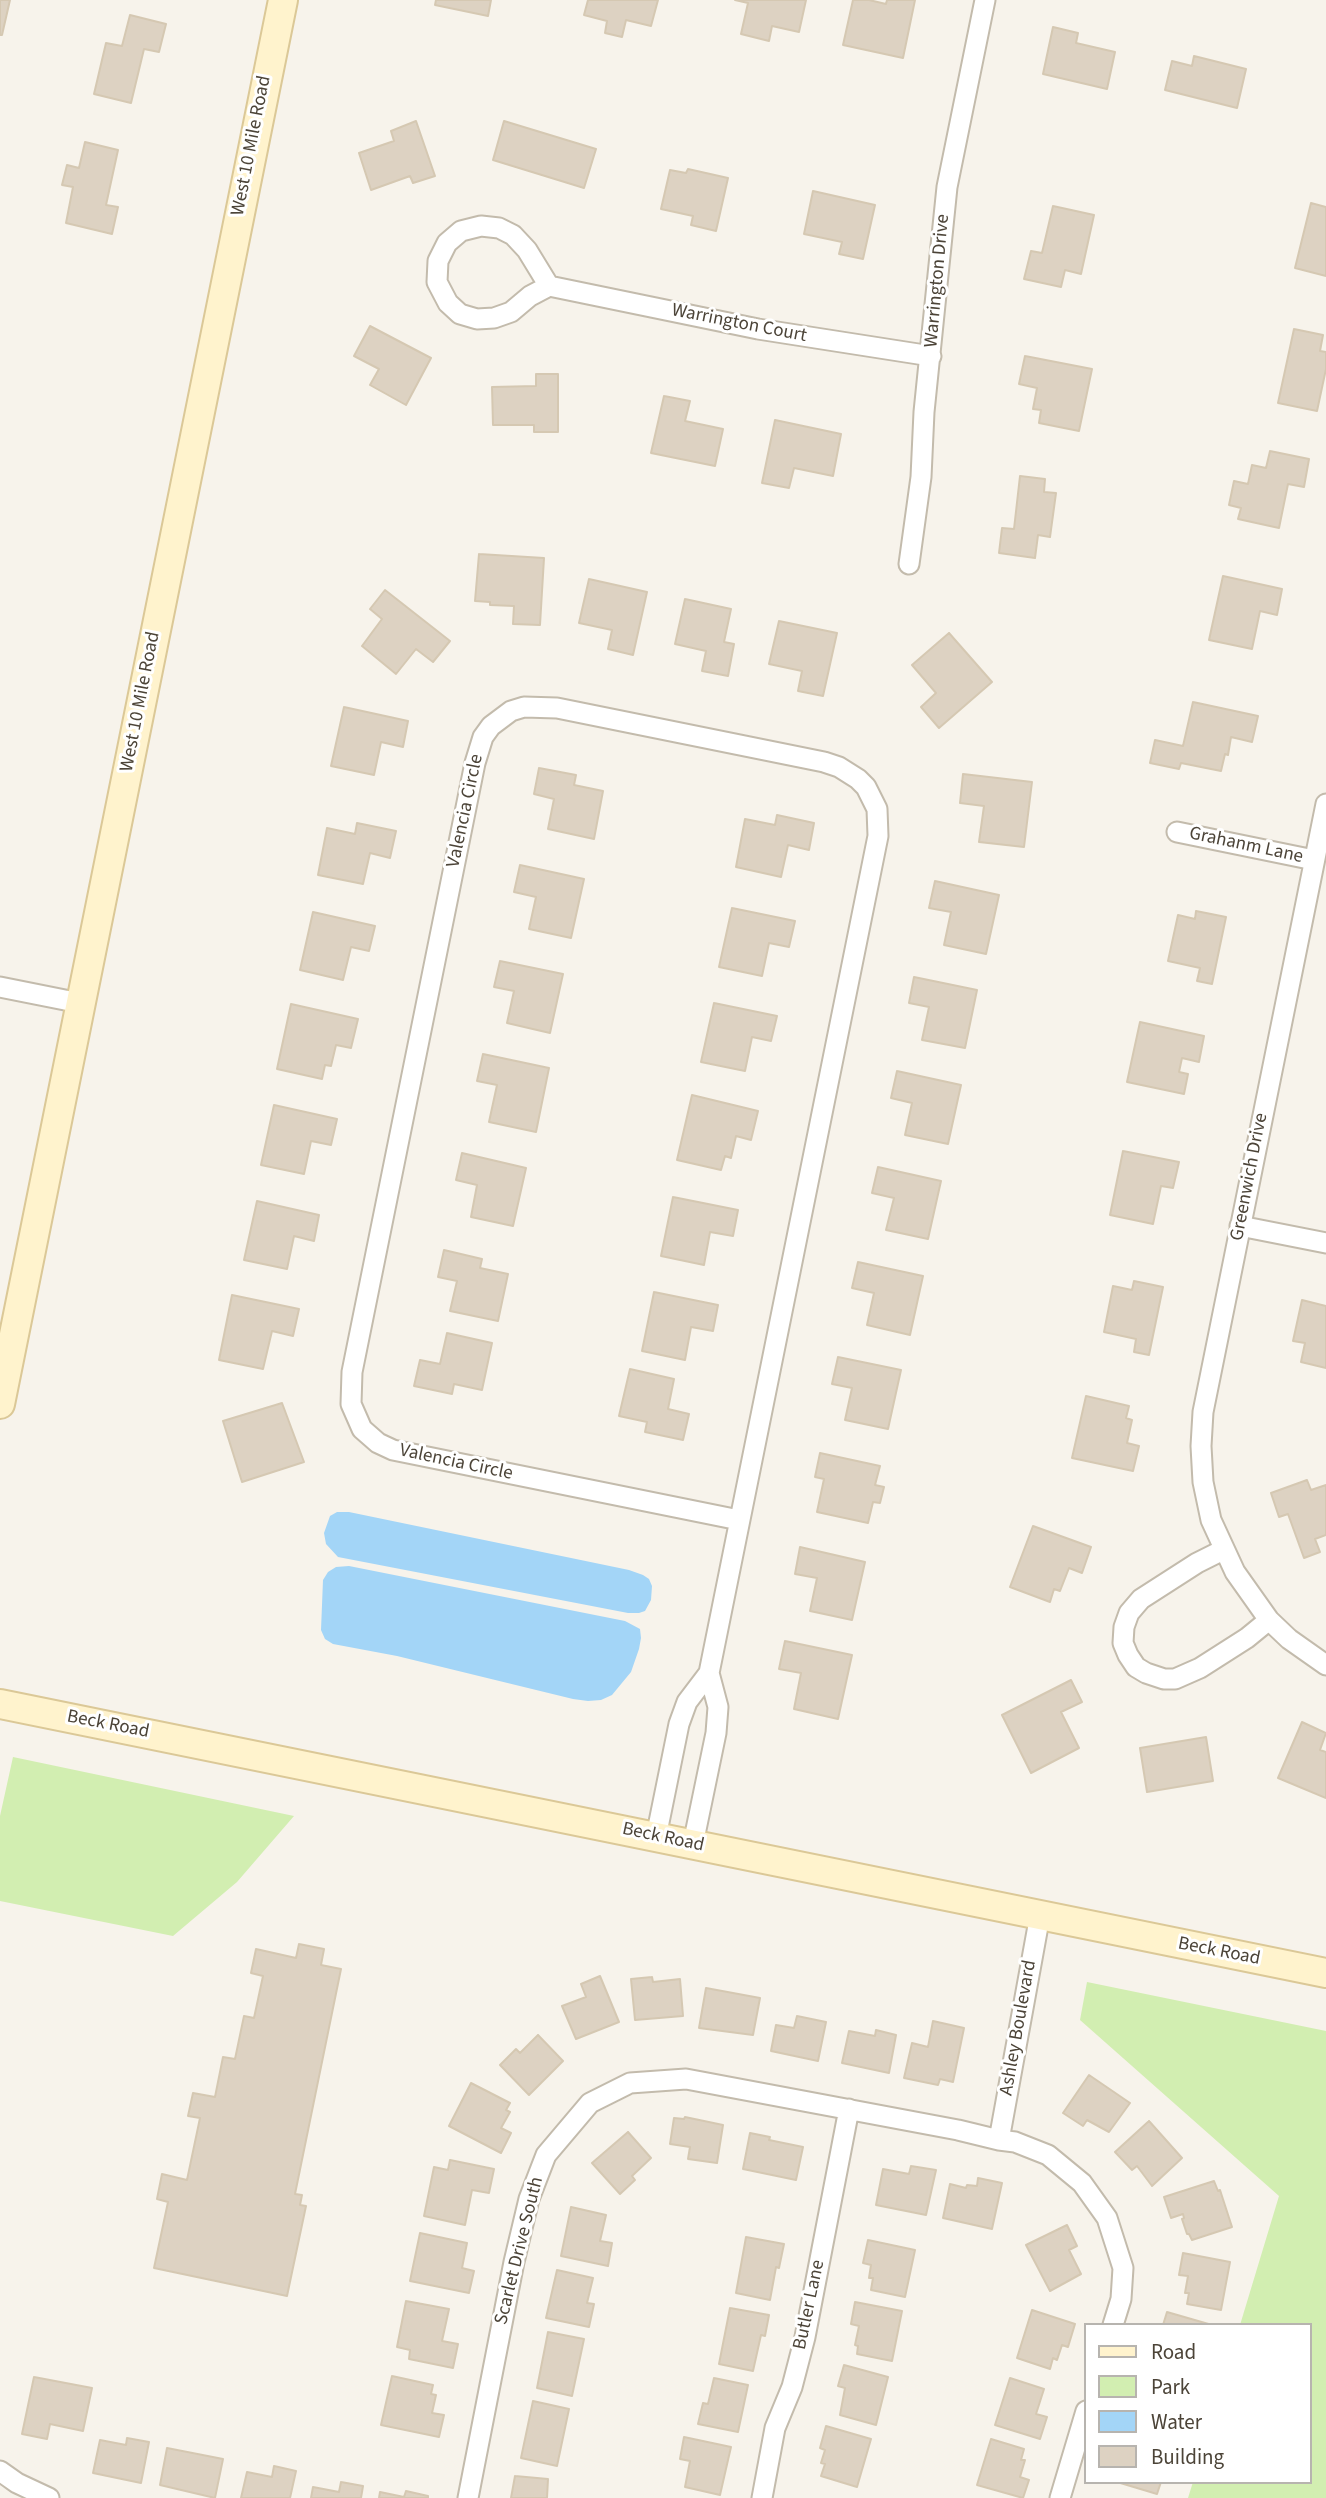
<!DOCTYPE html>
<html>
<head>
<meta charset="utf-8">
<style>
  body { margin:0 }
  #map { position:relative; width:1326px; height:2498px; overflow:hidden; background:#f7f3eb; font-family:"Source Sans 3",sans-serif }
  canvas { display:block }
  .legend { position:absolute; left:1084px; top:2323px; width:228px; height:161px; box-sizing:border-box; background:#fff; border:2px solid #b7b4af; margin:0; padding:9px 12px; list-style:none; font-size:21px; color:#4c4438 }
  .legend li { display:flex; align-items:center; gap:14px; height:35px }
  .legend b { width:35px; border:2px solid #b7b4af }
</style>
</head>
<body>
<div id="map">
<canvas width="1326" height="2498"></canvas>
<ul class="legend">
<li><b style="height:9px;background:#fff3cd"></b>Road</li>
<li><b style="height:19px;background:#d2eeb1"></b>Park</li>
<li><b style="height:19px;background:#a3d5f7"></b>Water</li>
<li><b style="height:19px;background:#ddd2c2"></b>Building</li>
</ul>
</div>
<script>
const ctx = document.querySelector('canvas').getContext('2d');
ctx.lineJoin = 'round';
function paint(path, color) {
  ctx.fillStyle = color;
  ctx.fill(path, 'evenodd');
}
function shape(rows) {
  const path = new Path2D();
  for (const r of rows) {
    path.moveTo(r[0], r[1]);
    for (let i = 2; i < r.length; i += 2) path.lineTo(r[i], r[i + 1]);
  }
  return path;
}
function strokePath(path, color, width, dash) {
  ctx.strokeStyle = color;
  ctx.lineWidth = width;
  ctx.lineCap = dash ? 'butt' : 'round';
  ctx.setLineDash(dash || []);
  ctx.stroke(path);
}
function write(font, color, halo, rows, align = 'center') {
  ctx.font = font + ' "Source Sans 3",sans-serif';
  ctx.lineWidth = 6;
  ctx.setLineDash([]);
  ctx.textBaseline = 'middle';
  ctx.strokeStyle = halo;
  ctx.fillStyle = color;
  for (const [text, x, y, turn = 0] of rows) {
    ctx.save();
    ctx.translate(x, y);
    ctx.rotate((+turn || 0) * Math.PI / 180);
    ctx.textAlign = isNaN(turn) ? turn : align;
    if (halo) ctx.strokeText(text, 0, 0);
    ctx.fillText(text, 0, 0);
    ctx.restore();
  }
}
const green = shape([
  [13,1757,294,1816,237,1882,173,1936,0,1901,0,1816],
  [1087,1982,1326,2031,1326,2498,1188,2498,1193,2482,1310,2482,1310,2325,1240,2325,1279,2196,1080,2020]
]);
const water = shape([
  [337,1512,349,1512,629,1570,643,1575,649,1579,652,1586,651,1600,645,1611,639,1613,628,1613,338,1557,326,1544,324,1533,330,1516],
  [349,1566,625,1621,640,1629,641,1638,639,1649,631,1672,612,1695,601,1700,588,1701,573,1699,397,1656,333,1644,325,1639,321,1630,323,1580,328,1572,336,1567]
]);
const building = shape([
  [0,0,10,0,2,35,0,35,0,0],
  [436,0,491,0,488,16,435,5,436,0],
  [588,0,658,0,651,26,626,20,622,37,605,33,607,21,584,15,588,0],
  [735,0,806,0,799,32,772,26,769,41,741,34,748,3,735,0],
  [853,0,869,0,886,4,887,0,915,0,903,58,843,45,853,0],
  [130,15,166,24,159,52,144,49,131,103,94,94,106,43,122,46,130,15],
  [1053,27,1078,33,1076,43,1115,52,1107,89,1043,74,1053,27],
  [1194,56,1246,69,1237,108,1165,90,1172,61,1192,66,1194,56],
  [416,121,435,176,413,183,410,176,371,190,359,153,394,141,391,131,416,121],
  [504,121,596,149,584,188,493,160,504,121],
  [85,142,118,150,106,205,118,207,112,234,66,223,73,187,62,185,67,165,79,168,85,142],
  [688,169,728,178,716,231,691,225,693,216,661,209,670,170,686,173,688,169],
  [813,191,875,205,863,259,839,254,842,242,804,234,813,191],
  [1311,203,1326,207,1326,276,1295,268,1311,203],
  [1053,206,1094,215,1081,274,1065,270,1061,287,1024,279,1031,251,1042,253,1053,206],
  [370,326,431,358,406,405,370,385,379,369,354,356,370,326],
  [1294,329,1323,335,1320,351,1326,352,1326,369,1317,411,1278,403,1294,329],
  [1025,356,1092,369,1079,431,1039,423,1041,410,1033,409,1037,388,1019,384,1025,356],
  [536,374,558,374,558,432,534,432,534,425,493,425,492,387,536,386,536,374],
  [664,396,690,401,685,421,723,429,715,466,651,453,664,396],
  [775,420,841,434,833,476,794,468,789,488,762,483,775,420],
  [1270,451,1309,459,1304,487,1288,484,1279,528,1238,519,1241,508,1229,505,1234,481,1248,484,1252,465,1266,468,1270,451],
  [1020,476,1045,479,1044,492,1056,493,1050,537,1038,535,1035,558,999,553,1002,528,1014,529,1020,476],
  [479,554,544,558,540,625,513,624,514,606,490,605,490,602,475,601,479,554],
  [1223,576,1282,589,1277,615,1260,611,1252,649,1209,640,1223,576],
  [589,579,647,592,633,655,608,649,612,630,579,623,589,579],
  [385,590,450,641,433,662,416,649,396,674,362,646,382,619,370,609,385,590],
  [685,599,731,609,724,642,734,644,728,676,702,671,706,651,675,644,685,599],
  [779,621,837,633,823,696,798,691,802,671,769,664,779,621],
  [949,633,992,682,939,728,921,707,936,693,912,665,949,633],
  [1193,702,1258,716,1252,742,1231,737,1228,755,1225,754,1221,771,1181,763,1179,769,1150,763,1155,740,1183,746,1193,702],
  [344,707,408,721,403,747,381,742,374,775,331,766,344,707],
  [539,768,576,775,574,785,603,791,594,839,548,829,554,799,534,794,539,768],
  [963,774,1032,782,1024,847,979,842,984,806,960,803,963,774],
  [777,815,814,823,809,850,788,845,781,877,736,867,745,819,775,825,777,815],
  [357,823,396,831,390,858,370,853,363,884,318,875,327,828,355,834,357,823],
  [520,865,584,879,571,938,529,929,536,897,514,892,520,865],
  [935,881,999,895,986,954,944,945,951,912,929,908,935,881],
  [732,908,795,921,789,947,769,943,762,976,719,967,732,908],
  [1196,911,1226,917,1212,984,1197,981,1200,968,1168,961,1178,915,1195,919,1196,911],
  [313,912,375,926,369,951,351,947,343,980,300,970,313,912],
  [500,961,563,974,550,1033,507,1023,514,991,494,987,500,961],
  [914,977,977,990,965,1048,922,1040,929,1007,909,1003,914,977],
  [714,1003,777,1016,771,1041,752,1037,745,1071,701,1062,714,1003],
  [291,1004,358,1019,351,1048,336,1045,331,1066,325,1065,322,1079,277,1069,291,1004],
  [1140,1022,1204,1036,1199,1062,1182,1058,1179,1072,1188,1074,1184,1094,1127,1082,1140,1022],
  [483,1054,549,1068,536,1132,489,1122,497,1085,477,1081,483,1054],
  [897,1071,961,1085,948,1144,905,1135,912,1103,891,1098,897,1071],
  [692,1095,758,1111,751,1140,736,1136,731,1158,725,1156,721,1170,677,1160,692,1095],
  [274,1105,337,1119,331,1145,311,1141,304,1174,261,1165,274,1105],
  [1123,1151,1179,1162,1173,1188,1161,1186,1153,1224,1110,1215,1123,1151],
  [462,1153,526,1168,513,1226,471,1217,477,1185,456,1180,462,1153],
  [878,1167,941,1181,928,1239,886,1230,894,1198,872,1193,878,1167],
  [673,1197,738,1210,733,1236,710,1232,704,1265,661,1256,673,1197],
  [257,1201,319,1215,314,1241,294,1236,287,1269,244,1260,257,1201],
  [444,1250,482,1259,480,1268,508,1274,498,1321,450,1311,457,1281,438,1277,444,1250],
  [858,1262,923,1276,910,1335,867,1325,874,1293,852,1288,858,1262],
  [1134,1281,1163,1287,1149,1355,1134,1352,1136,1339,1104,1332,1113,1286,1132,1290,1134,1281],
  [654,1292,718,1305,713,1331,691,1327,685,1360,642,1351,654,1292],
  [232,1295,299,1309,293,1336,272,1331,263,1369,219,1360,232,1295],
  [1302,1300,1326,1306,1326,1368,1301,1362,1305,1343,1293,1341,1302,1300],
  [447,1333,492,1343,482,1390,454,1384,452,1394,414,1386,420,1360,440,1364,447,1333],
  [838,1357,901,1370,888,1429,845,1420,852,1388,832,1384,838,1357],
  [630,1369,674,1379,668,1409,689,1414,683,1440,645,1432,647,1422,619,1416,630,1369],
  [1086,1396,1129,1406,1126,1418,1132,1420,1127,1443,1139,1446,1133,1471,1072,1458,1086,1396],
  [282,1403,304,1462,242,1482,223,1421,282,1403],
  [820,1453,880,1466,875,1485,884,1487,880,1503,873,1502,868,1523,817,1512,824,1479,815,1477,820,1453],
  [1307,1480,1311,1490,1326,1485,1326,1535,1315,1539,1320,1552,1304,1558,1288,1514,1279,1517,1271,1493,1307,1480],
  [1033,1526,1091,1547,1082,1573,1069,1568,1060,1591,1054,1589,1050,1602,1010,1587,1033,1526],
  [800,1547,865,1562,852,1620,810,1611,817,1578,795,1574,800,1547],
  [785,1641,852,1655,838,1719,794,1709,801,1673,779,1669,785,1641],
  [1071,1680,1082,1702,1061,1712,1079,1748,1031,1773,1002,1715,1071,1680],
  [1302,1722,1326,1733,1320,1750,1326,1752,1326,1798,1278,1778,1302,1722],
  [1206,1737,1213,1781,1147,1792,1140,1748,1206,1737],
  [299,1944,324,1949,321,1965,341,1969,295,2194,302,2195,300,2205,306,2206,287,2296,154,2268,168,2202,157,2199,162,2174,187,2180,200,2118,188,2116,193,2093,215,2097,223,2057,235,2059,244,2016,254,2018,263,1976,251,1973,256,1949,296,1958,299,1944],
  [600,1976,619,2022,576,2039,562,2006,586,1997,581,1984,600,1976],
  [652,1977,653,1982,680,1979,683,2016,635,2020,631,1979,652,1977],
  [706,1988,760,1998,753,2035,699,2028,706,1988],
  [797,2016,826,2022,818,2061,771,2051,776,2025,794,2028,797,2016],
  [933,2021,964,2028,953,2082,940,2079,938,2085,904,2078,912,2043,928,2047,933,2021],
  [876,2030,896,2035,889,2073,842,2063,849,2031,875,2036,876,2030],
  [538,2035,563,2061,529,2095,500,2065,516,2049,520,2053,538,2035],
  [1089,2075,1130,2103,1109,2132,1087,2120,1083,2126,1063,2113,1089,2075],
  [471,2083,510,2103,506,2110,510,2112,501,2128,511,2133,501,2153,449,2126,471,2083],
  [685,2117,723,2125,717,2163,688,2159,690,2147,670,2144,674,2118,684,2119,685,2117],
  [1149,2121,1182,2158,1152,2186,1137,2166,1132,2170,1115,2152,1149,2121],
  [628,2132,651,2158,632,2176,635,2180,620,2194,592,2163,628,2132],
  [750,2133,770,2137,769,2140,803,2147,796,2180,743,2169,750,2133],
  [450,2160,494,2169,489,2193,472,2190,465,2225,424,2216,434,2167,448,2170,450,2160],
  [911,2166,936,2170,926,2215,876,2205,883,2169,909,2174,911,2166],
  [978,2178,1002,2183,992,2229,943,2218,950,2184,966,2188,967,2185,977,2186,978,2178],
  [1214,2181,1218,2191,1220,2190,1232,2227,1192,2240,1189,2234,1187,2234,1182,2219,1184,2218,1183,2214,1171,2218,1164,2197,1214,2181],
  [571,2207,606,2215,600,2241,612,2243,608,2266,561,2256,571,2207],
  [1067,2225,1077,2246,1069,2250,1081,2274,1050,2291,1026,2245,1067,2225],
  [420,2233,467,2243,462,2268,474,2271,469,2293,410,2281,420,2233],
  [746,2237,784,2244,779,2268,776,2267,770,2300,736,2293,746,2237],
  [868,2240,915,2250,905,2297,871,2290,873,2278,869,2278,871,2265,863,2263,868,2240],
  [1183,2253,1230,2262,1221,2310,1187,2304,1189,2293,1185,2293,1188,2276,1179,2275,1183,2253],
  [557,2270,593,2278,587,2303,594,2304,589,2327,546,2318,557,2270],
  [406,2301,449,2309,442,2341,458,2344,453,2368,409,2359,410,2350,397,2347,406,2301],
  [855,2302,902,2311,892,2361,857,2354,858,2346,855,2345,859,2326,851,2324,855,2302],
  [730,2308,769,2315,765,2336,761,2335,753,2371,719,2364,730,2308],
  [1032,2310,1075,2324,1068,2347,1062,2345,1057,2360,1053,2358,1050,2369,1017,2358,1032,2310],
  [1167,2312,1212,2325,1163,2325,1167,2312],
  [548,2332,584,2339,572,2396,537,2388,548,2332],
  [844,2365,888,2377,876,2425,840,2415,845,2388,838,2386,844,2365],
  [392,2376,433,2385,431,2394,436,2395,432,2413,444,2415,439,2437,381,2425,392,2376],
  [34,2377,92,2388,83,2431,50,2424,47,2439,22,2434,34,2377],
  [714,2378,748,2385,738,2432,698,2424,703,2403,708,2404,714,2378],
  [1010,2378,1044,2389,1036,2414,1047,2417,1040,2439,995,2425,1010,2378],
  [533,2401,569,2409,557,2466,521,2458,533,2401],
  [826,2426,871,2439,857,2487,821,2476,825,2464,821,2463,825,2450,820,2448,826,2426],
  [684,2437,731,2447,720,2495,685,2487,690,2461,680,2459,684,2437],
  [127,2438,149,2442,141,2483,93,2473,100,2440,126,2445,127,2438],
  [991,2439,1024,2449,1021,2460,1025,2460,1020,2477,1029,2480,1023,2498,977,2485,991,2439],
  [167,2448,223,2459,215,2498,160,2485,167,2448],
  [274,2466,296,2471,290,2498,241,2498,247,2472,272,2477,274,2466],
  [515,2476,548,2479,547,2498,511,2498,515,2476],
  [341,2482,363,2486,361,2498,311,2498,313,2487,339,2492,341,2482],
  [1117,2482,1161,2482,1157,2494,1117,2482],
  [406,2491,428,2496,428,2498,379,2498,380,2492,404,2497,406,2491]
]);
const minor = shape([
  [549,286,527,250,513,235,499,228,481,226,461,231,447,243,438,261,437,282,448,303,460,314,477,319,494,318,511,312,530,296,549,286,758,329,931,356],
  [909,564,921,477,924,412,947,187,985,0],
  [1326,804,1203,1412,1201,1446,1203,1482,1211,1520,1235,1572,1269,1620,1289,1639,1326,1665],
  [1177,832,1314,860],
  [0,987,80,1003],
  [1240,1226,1326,1243],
  [1223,1550,1197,1563,1141,1599,1129,1613,1124,1627,1123,1643,1128,1655,1136,1667,1146,1673,1164,1679,1175,1679,1200,1668,1247,1638,1269,1620],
  [656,1837,679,1724,687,1702,709,1673,878,836,877,809,866,787,858,779,839,767,824,762,557,708,524,707,511,711,491,726,483,737,475,763,352,1372,351,1404,362,1429,378,1443,393,1450,739,1520],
  [693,1844,716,1733,718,1707,709,1673],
  [999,2140,1040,1915],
  [0,2471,17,2483,49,2498],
  [468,2498,514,2262,529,2199,546,2155,590,2103,630,2083,686,2079,958,2130,999,2140,1015,2142,1048,2155,1082,2183,1107,2218,1123,2268,1121,2299,1113,2325],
  [762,2498,775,2428,792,2387,805,2337,849,2109],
  [1060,2498,1086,2411]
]);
const secondary = shape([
  [0,1404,283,0],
  [0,1704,1326,1973]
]);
const streetNames = [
  ["West 10 Mile Road",252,146,-79],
  ["Warrington Drive",938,281,-85],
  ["Warrington Court",739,324,11],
  ["West 10 Mile Road",141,702,-79],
  ["Valencia Circle",466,811,-78],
  ["Grahanm Lane",1246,846,12],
  ["Greenwich Drive",1250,1177,-79],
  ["Valencia Circle",456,1463,12],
  ["Beck Road",108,1725,11],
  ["Beck Road",663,1838,12],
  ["Beck Road",1219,1952,11],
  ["Ashley Boulevard",1019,2028,-80],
  ["Scarlet Drive South",520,2251,-76],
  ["Butler Lane",810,2305,-78]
];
paint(green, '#d2eeb1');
paint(water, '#a3d5f7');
paint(building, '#ddd2c2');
strokePath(building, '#d5c8b2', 2);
strokePath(minor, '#c3bbac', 23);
strokePath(secondary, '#dbc897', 32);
strokePath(minor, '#fff', 19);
strokePath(secondary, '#fff3cd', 28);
write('19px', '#4c4438', '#fff', streetNames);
</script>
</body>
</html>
